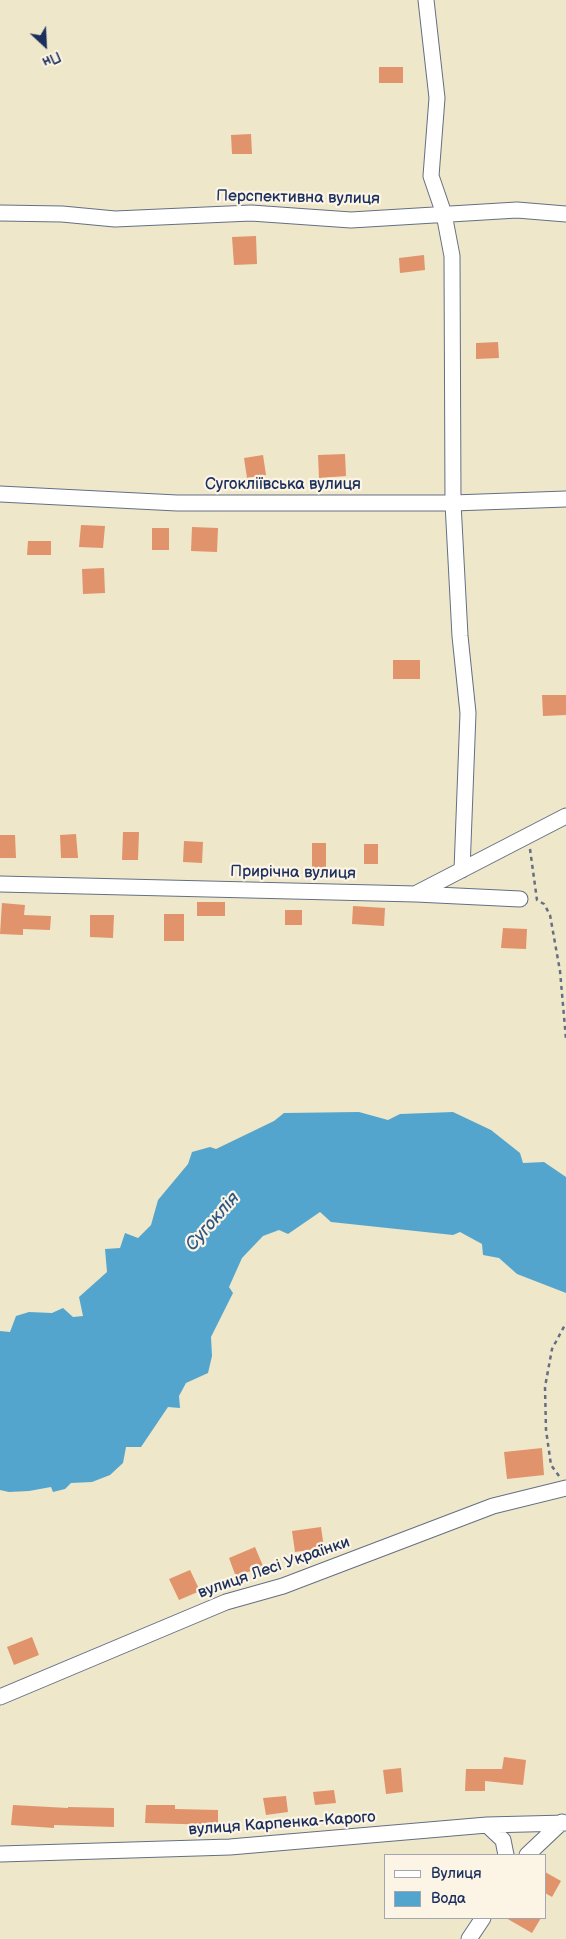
<!DOCTYPE html>
<html>
<head>
<meta charset="utf-8">
<style>
  body { margin:0 }
  #map { position:relative; width:566px; height:1939px; overflow:hidden; background:#eee7c9; font-family:"Balsamiq Sans",sans-serif }
  canvas { display:block }
  .legend { position:absolute; left:384px; top:1854px; width:162px; height:65px; box-sizing:border-box; background:#fcf5e5; border:1px solid #a2a6af; margin:0; padding:6px 9px; list-style:none; font-size:15px; color:#1b2f5e }
  .legend li { display:flex; align-items:center; gap:10px; height:25px }
  .legend b { width:25px; border:1px solid #a2a6af }
  .north { position:absolute; left:20px; top:20px; width:50px; height:50px; -webkit-text-stroke:4px #fcf5e5; paint-order:stroke; rotate:155deg; font-size:14px; font-weight:700; line-height:20px; text-align:center; color:#1b2f5e }
  .north::after { content:''; display:block; margin:auto; width:18px; height:22px; background:#1b2f5e; clip-path:polygon(50% 0,100% 100%,50% 72%,0 100%) }
</style>
</head>
<body>
<div id="map">
<canvas width="566" height="1939"></canvas>
<ul class="legend">
<li><b style="height:6px;background:#fff"></b>Вулиця</li>
<li><b style="height:14px;background:#54a5ce"></b>Вода</li>
</ul>
<div class="north">Пн</div>
</div>
<script>
const ctx = document.querySelector('canvas').getContext('2d');
ctx.lineJoin = 'round';
function paint(path, color) {
  ctx.fillStyle = color;
  ctx.fill(path, 'evenodd');
}
function shape(rows) {
  const path = new Path2D();
  for (const r of rows) {
    path.moveTo(r[0], r[1]);
    for (let i = 2; i < r.length; i += 2) path.lineTo(r[i], r[i + 1]);
  }
  return path;
}
function strokePath(path, color, width, dash) {
  ctx.strokeStyle = color;
  ctx.lineWidth = width;
  ctx.lineCap = dash ? 'butt' : 'round';
  ctx.setLineDash(dash || []);
  ctx.stroke(path);
}
function write(font, color, halo, rows, align = 'center') {
  ctx.font = font + ' "Balsamiq Sans",sans-serif';
  ctx.lineWidth = 4.5;
  ctx.setLineDash([]);
  ctx.textBaseline = 'middle';
  ctx.strokeStyle = halo;
  ctx.fillStyle = color;
  for (const [text, x, y, turn = 0] of rows) {
    ctx.save();
    ctx.translate(x, y);
    ctx.rotate((+turn || 0) * Math.PI / 180);
    ctx.textAlign = isNaN(turn) ? turn : align;
    if (halo) ctx.strokeText(text, 0, 0);
    ctx.fillText(text, 0, 0);
    ctx.restore();
  }
}
const water = shape([
  [359,1112,388,1120,400,1114,453,1112,491,1130,520,1153,523,1163,544,1162,566,1177,566,1293,517,1274,499,1258,483,1255,482,1244,460,1232,453,1235,331,1222,320,1212,288,1234,279,1230,263,1236,242,1258,229,1287,233,1293,211,1337,212,1356,208,1373,186,1383,179,1396,180,1408,168,1407,141,1447,126,1447,123,1463,110,1475,92,1482,71,1483,65,1489,53,1492,51,1487,29,1491,9,1492,0,1490,0,1331,10,1332,16,1316,29,1312,52,1313,63,1308,73,1317,83,1316,79,1297,107,1272,105,1249,120,1248,125,1233,138,1238,151,1225,158,1200,188,1164,192,1152,210,1147,216,1149,274,1121,284,1113]
]);
const building = shape([
  [379,67,403,67,403,83,379,83],
  [251,134,252,154,232,154,231,135],
  [256,236,257,264,234,265,232,237],
  [424,255,425,270,400,273,399,258],
  [498,342,499,358,476,359,476,343],
  [345,454,346,476,319,478,318,455],
  [263,455,266,475,247,478,244,458],
  [81,525,105,526,103,548,79,547],
  [192,527,218,528,217,552,191,551],
  [152,528,169,528,169,550,152,550],
  [28,541,51,541,51,555,27,555],
  [104,568,105,593,83,594,82,569],
  [393,660,420,660,420,679,393,679],
  [542,695,566,695,566,715,543,716],
  [123,832,139,832,138,860,122,860],
  [76,834,78,858,61,858,60,835],
  [0,835,15,835,16,858,0,858],
  [184,841,203,842,202,863,183,862],
  [312,843,326,843,326,869,312,869],
  [364,844,378,844,378,864,364,864],
  [197,902,225,902,225,916,197,916],
  [2,903,25,905,24,915,51,916,50,930,23,929,23,935,0,934],
  [353,906,385,908,384,926,352,924],
  [285,910,302,910,302,925,285,925],
  [164,914,184,914,184,941,164,941],
  [90,915,114,915,113,938,90,937],
  [503,928,527,929,526,949,501,948],
  [542,1448,544,1475,507,1479,504,1452],
  [321,1527,324,1548,295,1552,292,1531],
  [255,1547,263,1566,236,1577,229,1558],
  [190,1570,200,1591,179,1600,169,1579],
  [32,1637,39,1655,14,1665,7,1647],
  [504,1757,526,1760,523,1785,485,1781,485,1791,465,1791,466,1769,502,1769],
  [401,1768,403,1792,386,1794,383,1770],
  [334,1790,336,1803,315,1805,313,1792],
  [286,1796,288,1812,266,1815,263,1798],
  [13,1805,68,1808,68,1807,114,1808,114,1827,54,1825,54,1828,11,1825],
  [146,1805,175,1805,175,1809,218,1810,218,1825,145,1823],
  [545,1872,561,1881,552,1897,545,1893],
  [506,1918,541,1918,532,1933]
]);
const path = shape([
  [530,849,537,900,544,904,550,915,560,971,566,1039],
  [559,1476,551,1465,546,1430,545,1387,552,1349,566,1323]
]);
const minor = shape([
  [426,0,437,98,431,176,444,214,452,256,453,503,460,636,468,713,462,870],
  [0,213,62,214,115,219,251,213,351,220,517,210,566,214],
  [0,494,177,503,453,503,566,499],
  [0,884,416,894,520,899],
  [417,893,566,816],
  [0,1697,226,1602,283,1586,493,1506,566,1488],
  [487,1825,503,1840,506,1855],
  [0,1854,230,1847,487,1825,566,1823],
  [527,1855,562,1822],
  [469,1939,483,1918]
]);
const streetNames = [
  ["Перспективна вулиця",298,198,1],
  ["Сугокліївська вулиця",283,485],
  ["Прирічна вулиця",293,873,1],
  ["вулиця Лесі Українки",274,1568,-19],
  ["вулиця Карпенка-Карого",282,1824,-4]
];
const waterNames = [
  ["Сугоклія",213,1222,-49]
];
paint(water, '#54a5ce');
paint(building, '#e1936c');
strokePath(minor, '#656f83', 17);
strokePath(path, '#656f83', 2.5, [4, 4]);
strokePath(minor, '#fff', 15);
write('16px', '#1b2f5e', '#fcf5e5', streetNames);
write('italic 18px', '#2f5885', '#fcf5e5', waterNames);
</script>
</body>
</html>
